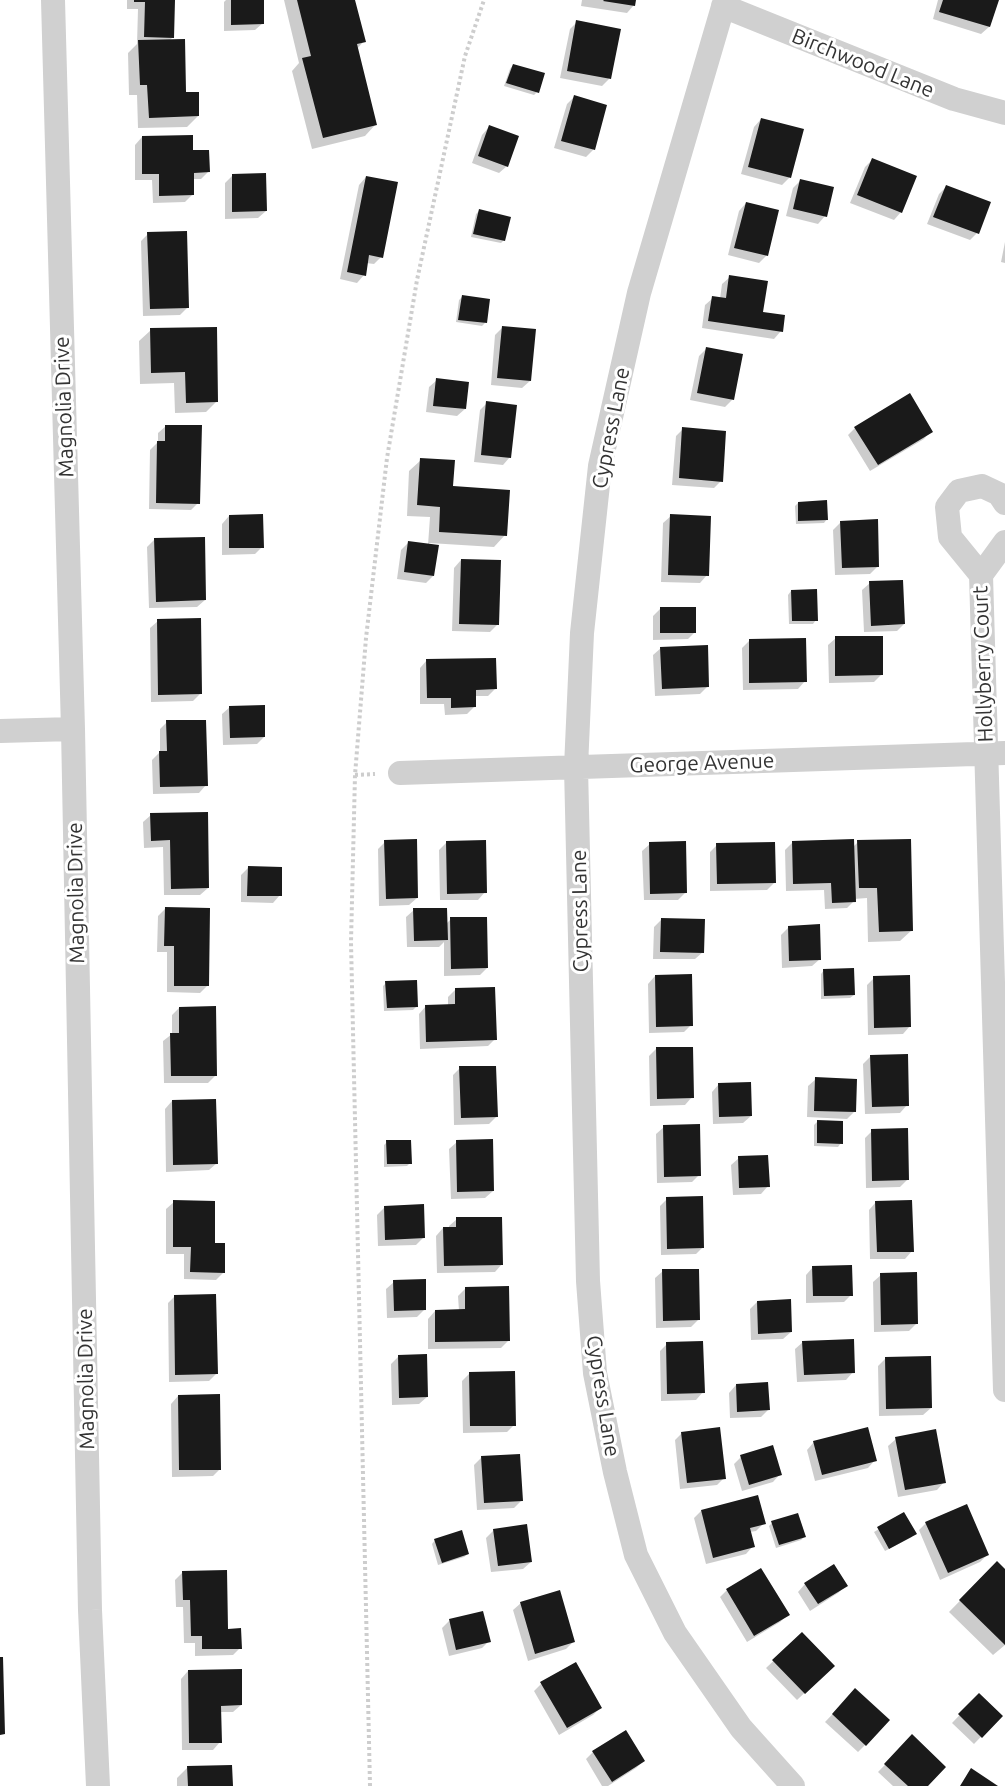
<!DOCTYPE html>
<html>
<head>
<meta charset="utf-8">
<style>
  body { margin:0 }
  canvas { display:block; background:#fff }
</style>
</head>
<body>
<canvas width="1005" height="1786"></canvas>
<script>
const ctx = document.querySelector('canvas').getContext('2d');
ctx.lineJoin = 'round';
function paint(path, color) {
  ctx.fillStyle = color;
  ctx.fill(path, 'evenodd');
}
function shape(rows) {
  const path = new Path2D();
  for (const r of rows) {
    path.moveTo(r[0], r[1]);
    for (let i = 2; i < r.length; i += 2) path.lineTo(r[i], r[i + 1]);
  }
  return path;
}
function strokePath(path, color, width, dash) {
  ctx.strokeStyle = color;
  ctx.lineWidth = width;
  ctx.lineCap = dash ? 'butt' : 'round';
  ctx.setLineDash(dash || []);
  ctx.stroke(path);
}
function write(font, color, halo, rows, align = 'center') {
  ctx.font = font + ' Ubuntu,sans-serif';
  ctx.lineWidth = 6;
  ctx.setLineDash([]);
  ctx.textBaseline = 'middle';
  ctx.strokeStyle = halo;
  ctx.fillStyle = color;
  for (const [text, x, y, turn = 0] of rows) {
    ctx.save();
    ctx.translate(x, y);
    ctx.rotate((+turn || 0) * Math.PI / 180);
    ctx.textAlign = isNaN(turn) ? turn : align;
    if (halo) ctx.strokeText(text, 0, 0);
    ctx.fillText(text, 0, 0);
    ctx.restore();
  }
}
const shadow = shape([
  [127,0,174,0,173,37,169,41,185,93,198,116,187,127,138,128,137,95,129,95,128,53,137,44,138,9,127,9],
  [226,0,262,0,263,23,255,30,224,31,224,2],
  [284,0,354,0,364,41,357,49,376,124,365,136,312,149,292,71,299,63],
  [582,0,635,0,634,5,627,13,581,6],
  [938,0,997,0,989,27,981,34,933,19],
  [577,22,609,79,602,86,560,78,570,29],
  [513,65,537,92,534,95,504,86,510,69],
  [574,97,606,106,593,150,586,157,554,148,567,104],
  [761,119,802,130,789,178,782,185,741,174,754,127],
  [489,127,507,166,499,173,472,163,482,135],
  [142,137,192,152,208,172,201,179,192,179,193,194,185,202,153,203,152,180,135,180,135,145],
  [872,160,901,212,894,220,850,203,865,167],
  [232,176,266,211,258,218,225,219,225,183],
  [366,177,381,257,374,264,366,263,364,275,357,283,340,279,359,185],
  [801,180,825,216,818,224,786,216,793,188],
  [946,187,977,233,970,240,927,224,939,194],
  [746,203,777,211,766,256,759,263,728,255,739,211],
  [479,211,504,240,501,243,471,237,476,214],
  [148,234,188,307,180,315,143,316,141,241],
  [1005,242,1005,263,1001,262],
  [730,277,761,313,781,331,774,339,702,328,705,305,713,298,720,299,722,284],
  [462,297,485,323,482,326,456,322,459,300],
  [503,327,530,381,522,388,491,385,495,335],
  [151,330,217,401,206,412,175,413,174,383,140,384,139,341],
  [706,349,732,400,725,407,690,400,699,356],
  [437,380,465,409,457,416,426,412,429,387],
  [487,403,510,457,503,465,474,462,480,410],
  [166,426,198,503,191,510,149,509,150,450,158,442,158,433],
  [855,428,931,431,924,439,870,471,848,435],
  [683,429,721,481,714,488,672,485,676,436],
  [421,460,505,535,494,547,429,543,433,576,426,583,397,579,401,550,409,542,428,545,430,517,407,516,409,471],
  [798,503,827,519,824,523,796,524,795,506],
  [229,516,262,547,255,554,222,555,222,524],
  [671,516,707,575,700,583,661,582,663,523],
  [841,522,877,567,870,574,835,575,833,530],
  [155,539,205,600,197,607,149,608,147,547],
  [461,560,498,624,490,632,452,631,454,568],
  [870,583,904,624,897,631,864,632,862,590],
  [791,591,816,620,813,624,789,624,788,595],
  [660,609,695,632,688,639,653,640,653,616],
  [158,621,201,693,193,701,151,702,150,628],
  [836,638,882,674,874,682,829,683,828,645],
  [749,641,805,681,798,689,743,690,742,648],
  [661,648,708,686,700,694,655,696,653,655],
  [427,660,495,689,488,696,474,696,474,707,467,714,445,715,444,704,420,704,420,668],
  [230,707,264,737,257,744,223,745,222,714],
  [167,722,206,785,199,793,153,794,152,760,160,752,160,729],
  [151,815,208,888,200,895,164,895,163,847,144,848,143,822],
  [385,842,417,898,409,905,379,906,378,849],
  [793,842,853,847,858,842,912,930,900,941,868,942,867,898,854,899,854,901,847,908,825,909,824,890,786,891,785,850],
  [446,843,485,892,478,900,440,900,439,850],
  [650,844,686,892,678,900,644,900,642,851],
  [717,845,774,883,767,890,710,891,710,852],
  [248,868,280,895,273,903,241,902,241,875],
  [165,909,207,986,200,993,167,992,167,952,157,952,158,916],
  [414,910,446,924,451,919,487,968,480,975,444,976,444,942,439,947,407,947,406,917],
  [661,920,703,952,695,959,653,959,654,927],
  [789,927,820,959,812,966,782,968,781,935],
  [824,970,854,995,850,998,821,999,821,974],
  [655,976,691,1025,684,1032,649,1033,648,984],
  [874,978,910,1026,903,1034,868,1035,867,985],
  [386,983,417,1006,413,1010,384,1011,383,986],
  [456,989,495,1039,488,1046,420,1049,419,1014,426,1006,448,1006,448,997],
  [179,1008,216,1075,208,1083,164,1083,163,1041,172,1034,172,1015],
  [657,1048,692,1097,685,1105,650,1106,649,1056],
  [871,1056,907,1105,900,1113,865,1114,863,1064],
  [460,1068,496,1117,489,1124,454,1125,453,1075],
  [816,1079,854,1112,847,1119,807,1117,808,1086],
  [719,1084,751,1116,743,1123,713,1124,712,1092],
  [172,1101,217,1163,209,1170,166,1172,165,1109],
  [818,1121,841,1143,838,1147,814,1146,814,1125],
  [664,1127,699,1175,692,1182,657,1183,656,1134],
  [872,1131,908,1179,900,1187,866,1188,865,1138],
  [387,1142,410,1163,407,1166,384,1167,384,1145],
  [457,1142,493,1191,485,1198,451,1199,449,1149],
  [739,1158,768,1186,761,1194,733,1195,731,1165],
  [667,1199,703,1247,696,1254,661,1255,660,1206],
  [174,1202,224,1272,216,1280,184,1279,184,1254,166,1254,166,1209],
  [876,1202,912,1251,905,1259,870,1259,869,1210],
  [385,1207,424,1237,416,1245,378,1246,377,1215],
  [457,1219,502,1264,495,1272,437,1273,436,1236,443,1228,449,1228,449,1226],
  [813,1267,851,1295,844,1302,806,1303,806,1275],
  [663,1271,698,1320,691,1327,656,1328,655,1278],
  [881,1275,917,1323,909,1331,874,1332,873,1282],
  [394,1282,425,1309,417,1317,387,1318,386,1289],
  [466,1288,509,1340,501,1348,428,1349,428,1319,435,1311,459,1311,458,1296],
  [175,1296,216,1374,209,1381,169,1382,168,1303],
  [757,1302,791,1332,783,1339,751,1340,750,1309],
  [803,1342,853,1372,846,1380,797,1382,795,1349],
  [667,1344,703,1392,696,1400,661,1401,660,1351],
  [398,1357,427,1397,419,1404,392,1405,391,1364],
  [885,1359,931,1408,923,1415,879,1416,878,1366],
  [470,1373,514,1425,507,1432,463,1433,462,1381],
  [736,1385,768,1410,761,1417,730,1418,729,1393],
  [178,1396,220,1469,213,1476,172,1477,171,1404],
  [682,1433,724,1478,717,1485,680,1489,675,1440],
  [896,1439,944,1482,937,1490,898,1497,888,1446],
  [814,1442,875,1460,868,1468,815,1481,807,1450],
  [482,1457,521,1501,514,1508,477,1510,474,1465],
  [741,1457,780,1474,773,1482,742,1491,734,1464],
  [701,1511,764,1523,756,1531,750,1532,753,1546,746,1554,706,1564,694,1518],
  [904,1514,912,1537,885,1551,874,1532],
  [772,1523,804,1537,801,1540,776,1548,769,1526],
  [926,1523,987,1555,980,1562,940,1580,919,1530],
  [494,1530,531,1562,523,1569,491,1572,486,1538],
  [435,1540,468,1554,464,1557,438,1565,432,1544],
  [997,1563,1005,1571,1005,1645,993,1655,949,1612],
  [183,1572,240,1648,233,1655,195,1656,195,1643,184,1643,183,1607,176,1607,175,1580],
  [805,1584,846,1586,838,1593,810,1611,798,1592],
  [727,1590,788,1615,780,1622,747,1642,720,1597],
  [521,1603,573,1642,566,1649,528,1661,513,1610],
  [449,1621,489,1641,482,1648,449,1656,442,1628],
  [802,1634,833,1666,797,1700,766,1668],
  [188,1671,241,1705,233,1712,220,1712,220,1742,213,1750,182,1750,181,1679],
  [541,1684,600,1708,593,1715,559,1735,534,1691],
  [979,1695,1001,1716,974,1744,952,1723],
  [848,1698,865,1745,858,1752,825,1722],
  [912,1737,926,1786,893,1786,878,1772],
  [593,1752,644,1761,636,1768,608,1786,602,1786,586,1759],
  [188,1767,231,1786,177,1786,177,1778]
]);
const building = shape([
  [134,0,175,0,174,38,144,37,145,2,134,2],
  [231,0,264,0,264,24,231,25],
  [297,0,355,0,366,42,357,44,377,125,323,138,302,58,311,56],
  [604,0,636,0,635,6,603,1],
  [943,0,999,0,990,27,939,12],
  [576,20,621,29,611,79,567,71],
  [185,39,186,92,199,92,199,116,149,118,147,85,140,85,138,40],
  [513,64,545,73,539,93,506,83],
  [574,95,607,105,595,150,561,141],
  [761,118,804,129,791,178,748,167],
  [489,125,519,136,508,167,478,156],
  [193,135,193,150,209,150,210,172,194,173,194,195,159,196,159,174,142,174,142,136],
  [872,158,917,176,902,213,857,195],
  [266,173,267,211,232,212,232,174],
  [366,176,398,182,383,258,369,255,366,276,347,272],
  [800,179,834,187,827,217,793,209],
  [946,185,991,202,979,234,933,217],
  [746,202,779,210,768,256,734,248],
  [479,209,511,217,505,241,473,234],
  [187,231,189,308,150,309,147,232],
  [729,275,768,281,763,312,785,315,783,332,708,321,712,296,726,298],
  [462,295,490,299,487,323,458,320],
  [502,326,536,329,531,381,497,378],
  [217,327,218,402,186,403,185,372,151,373,150,328],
  [706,347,743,354,734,400,697,393],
  [436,378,469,382,466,409,433,406],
  [910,393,933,432,878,465,854,427],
  [486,401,517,405,511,458,481,455],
  [165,425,202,425,200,504,156,503,157,441,165,441],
  [682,427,726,431,723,482,679,478],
  [420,458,455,460,453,486,510,490,507,536,439,532,440,507,417,505],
  [827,500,828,520,798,521,798,502],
  [263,514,264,548,229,548,229,515],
  [670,514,711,516,709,576,668,575],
  [878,519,879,567,842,568,840,521],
  [205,537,206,600,156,602,154,538],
  [408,541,439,545,434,576,404,572],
  [461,559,501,560,499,625,459,624],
  [903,580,905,624,871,626,869,581],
  [817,589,818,621,792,621,791,590],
  [660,607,696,607,696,633,660,633],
  [201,618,202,694,158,695,157,619],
  [835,636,883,636,883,675,835,676],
  [806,638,807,682,749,683,749,639],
  [708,645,709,687,662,689,660,647],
  [496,658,497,689,476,690,476,707,451,708,451,698,427,698,426,659],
  [265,705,265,737,230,738,229,706],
  [166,720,206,720,208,786,160,787,159,751,167,751],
  [208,812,209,888,171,889,170,840,151,841,150,813],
  [417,839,418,898,386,899,384,840],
  [854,839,856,902,832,903,831,883,793,884,792,841],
  [911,839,913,931,879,932,877,888,859,888,857,840],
  [486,840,487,893,447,894,446,841],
  [686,841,687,893,650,894,649,842],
  [775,842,776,883,717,884,716,843],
  [248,866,282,867,282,896,247,896],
  [165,907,210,908,209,986,174,986,174,946,164,946],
  [413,908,447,908,448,940,414,941],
  [450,917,487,917,488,968,451,969],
  [661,918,705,919,704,953,660,952],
  [820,924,821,960,789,961,788,926],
  [854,968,855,995,824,996,823,969],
  [692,974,693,1026,656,1027,655,975],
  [910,975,911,1027,874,1028,873,976],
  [417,980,418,1007,387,1008,385,981],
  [495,987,497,1040,426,1042,425,1005,455,1004,455,988],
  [216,1006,217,1076,171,1076,170,1033,179,1033,179,1007],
  [656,1047,693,1047,694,1098,657,1099],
  [908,1054,909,1106,872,1107,870,1055],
  [459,1066,496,1066,498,1117,461,1118],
  [815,1077,857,1079,856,1112,814,1111],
  [751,1082,752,1116,719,1117,718,1083],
  [216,1099,218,1164,173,1165,172,1100],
  [817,1120,843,1121,843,1144,817,1143],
  [700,1124,701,1176,664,1177,663,1125],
  [908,1128,909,1180,872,1181,871,1129],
  [493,1139,494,1191,457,1192,456,1140],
  [386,1140,411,1140,412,1164,387,1164],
  [768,1155,770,1187,739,1188,738,1156],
  [703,1196,704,1248,667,1249,666,1197],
  [173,1200,215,1201,215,1243,225,1243,225,1273,190,1272,191,1247,173,1247],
  [912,1200,914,1252,877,1252,875,1201],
  [424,1204,425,1238,385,1240,384,1206],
  [456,1217,502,1217,503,1265,444,1266,443,1227,456,1227],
  [852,1265,853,1296,813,1296,812,1266],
  [662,1269,699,1269,700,1320,663,1321],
  [917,1272,918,1324,881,1325,880,1273],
  [426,1279,426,1310,394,1311,393,1280],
  [509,1286,510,1341,435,1342,435,1310,465,1309,465,1287],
  [216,1294,218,1374,175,1375,174,1295],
  [791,1299,792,1332,758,1334,757,1301],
  [854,1339,855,1373,804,1375,802,1341],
  [703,1341,705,1393,667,1394,666,1342],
  [427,1354,428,1397,399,1398,398,1355],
  [931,1356,932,1408,886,1409,885,1357],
  [515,1371,516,1426,470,1426,469,1372],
  [768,1382,770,1410,737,1412,736,1384],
  [220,1394,221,1470,179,1470,178,1395],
  [720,1427,726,1479,687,1483,681,1432],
  [868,1427,877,1461,822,1475,813,1441],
  [936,1429,946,1483,905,1490,895,1437],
  [773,1445,782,1475,749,1485,740,1455],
  [520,1454,523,1501,484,1503,481,1456],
  [758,1495,766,1524,750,1528,755,1547,713,1558,701,1510],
  [967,1504,989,1555,948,1573,925,1522],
  [904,1512,917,1534,889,1549,877,1527],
  [798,1513,806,1537,779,1545,771,1521],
  [527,1524,532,1562,498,1566,493,1529],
  [462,1530,469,1554,442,1563,434,1539],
  [997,1561,1005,1569,1005,1645,959,1600],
  [834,1564,848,1586,818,1604,804,1583],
  [761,1568,790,1615,754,1636,726,1589],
  [227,1570,228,1629,241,1628,242,1649,202,1649,202,1636,191,1636,190,1600,183,1600,182,1571],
  [560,1590,575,1642,535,1654,520,1602],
  [483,1611,491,1642,456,1650,449,1619],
  [802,1632,835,1666,805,1694,772,1660],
  [0,1657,3,1657,5,1734,0,1735],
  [576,1662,602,1708,567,1728,540,1682],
  [242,1669,242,1705,221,1706,222,1743,189,1743,188,1670],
  [855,1688,890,1720,866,1746,832,1714],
  [979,1693,1003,1716,982,1738,958,1714],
  [626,1730,645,1761,612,1782,592,1751],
  [912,1734,946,1767,928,1786,908,1786,884,1764],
  [232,1765,233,1786,188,1786,187,1766],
  [971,1768,998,1786,960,1786]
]);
const path = shape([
  [355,775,375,774],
  [370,1786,351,942,355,775,366,638,387,458,417,280,465,56,484,0]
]);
const minor = shape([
  [53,0,73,729,90,1610,98,1786],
  [725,0,639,293,600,466,582,633,576,767,588,1281,595,1373,615,1472,636,1555,675,1633,741,1728,793,1786],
  [723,6,954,99,1005,113],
  [1005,503,999,494,982,486,959,491,947,507,950,537,981,575,1005,1390],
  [981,575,1005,542],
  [0,731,73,729],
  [400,773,1005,753]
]);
const streetNames = [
  ["Birchwood Lane",863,63,22],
  ["Magnolia Drive",64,407,-92],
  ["Cypress Lane",611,428,-79],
  ["Hollyberry Court",983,664,-92],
  ["George Avenue",702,763,-2],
  ["Magnolia Drive",76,893,-91],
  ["Cypress Lane",580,911,-91],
  ["Magnolia Drive",86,1379,-91],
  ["Cypress Lane",603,1396,81]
];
paint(shadow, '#0003');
paint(building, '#1a1a1a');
strokePath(path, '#cdcdcd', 4, [3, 3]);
strokePath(minor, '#d0d0d0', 24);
write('21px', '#333', '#fff', streetNames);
</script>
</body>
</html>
